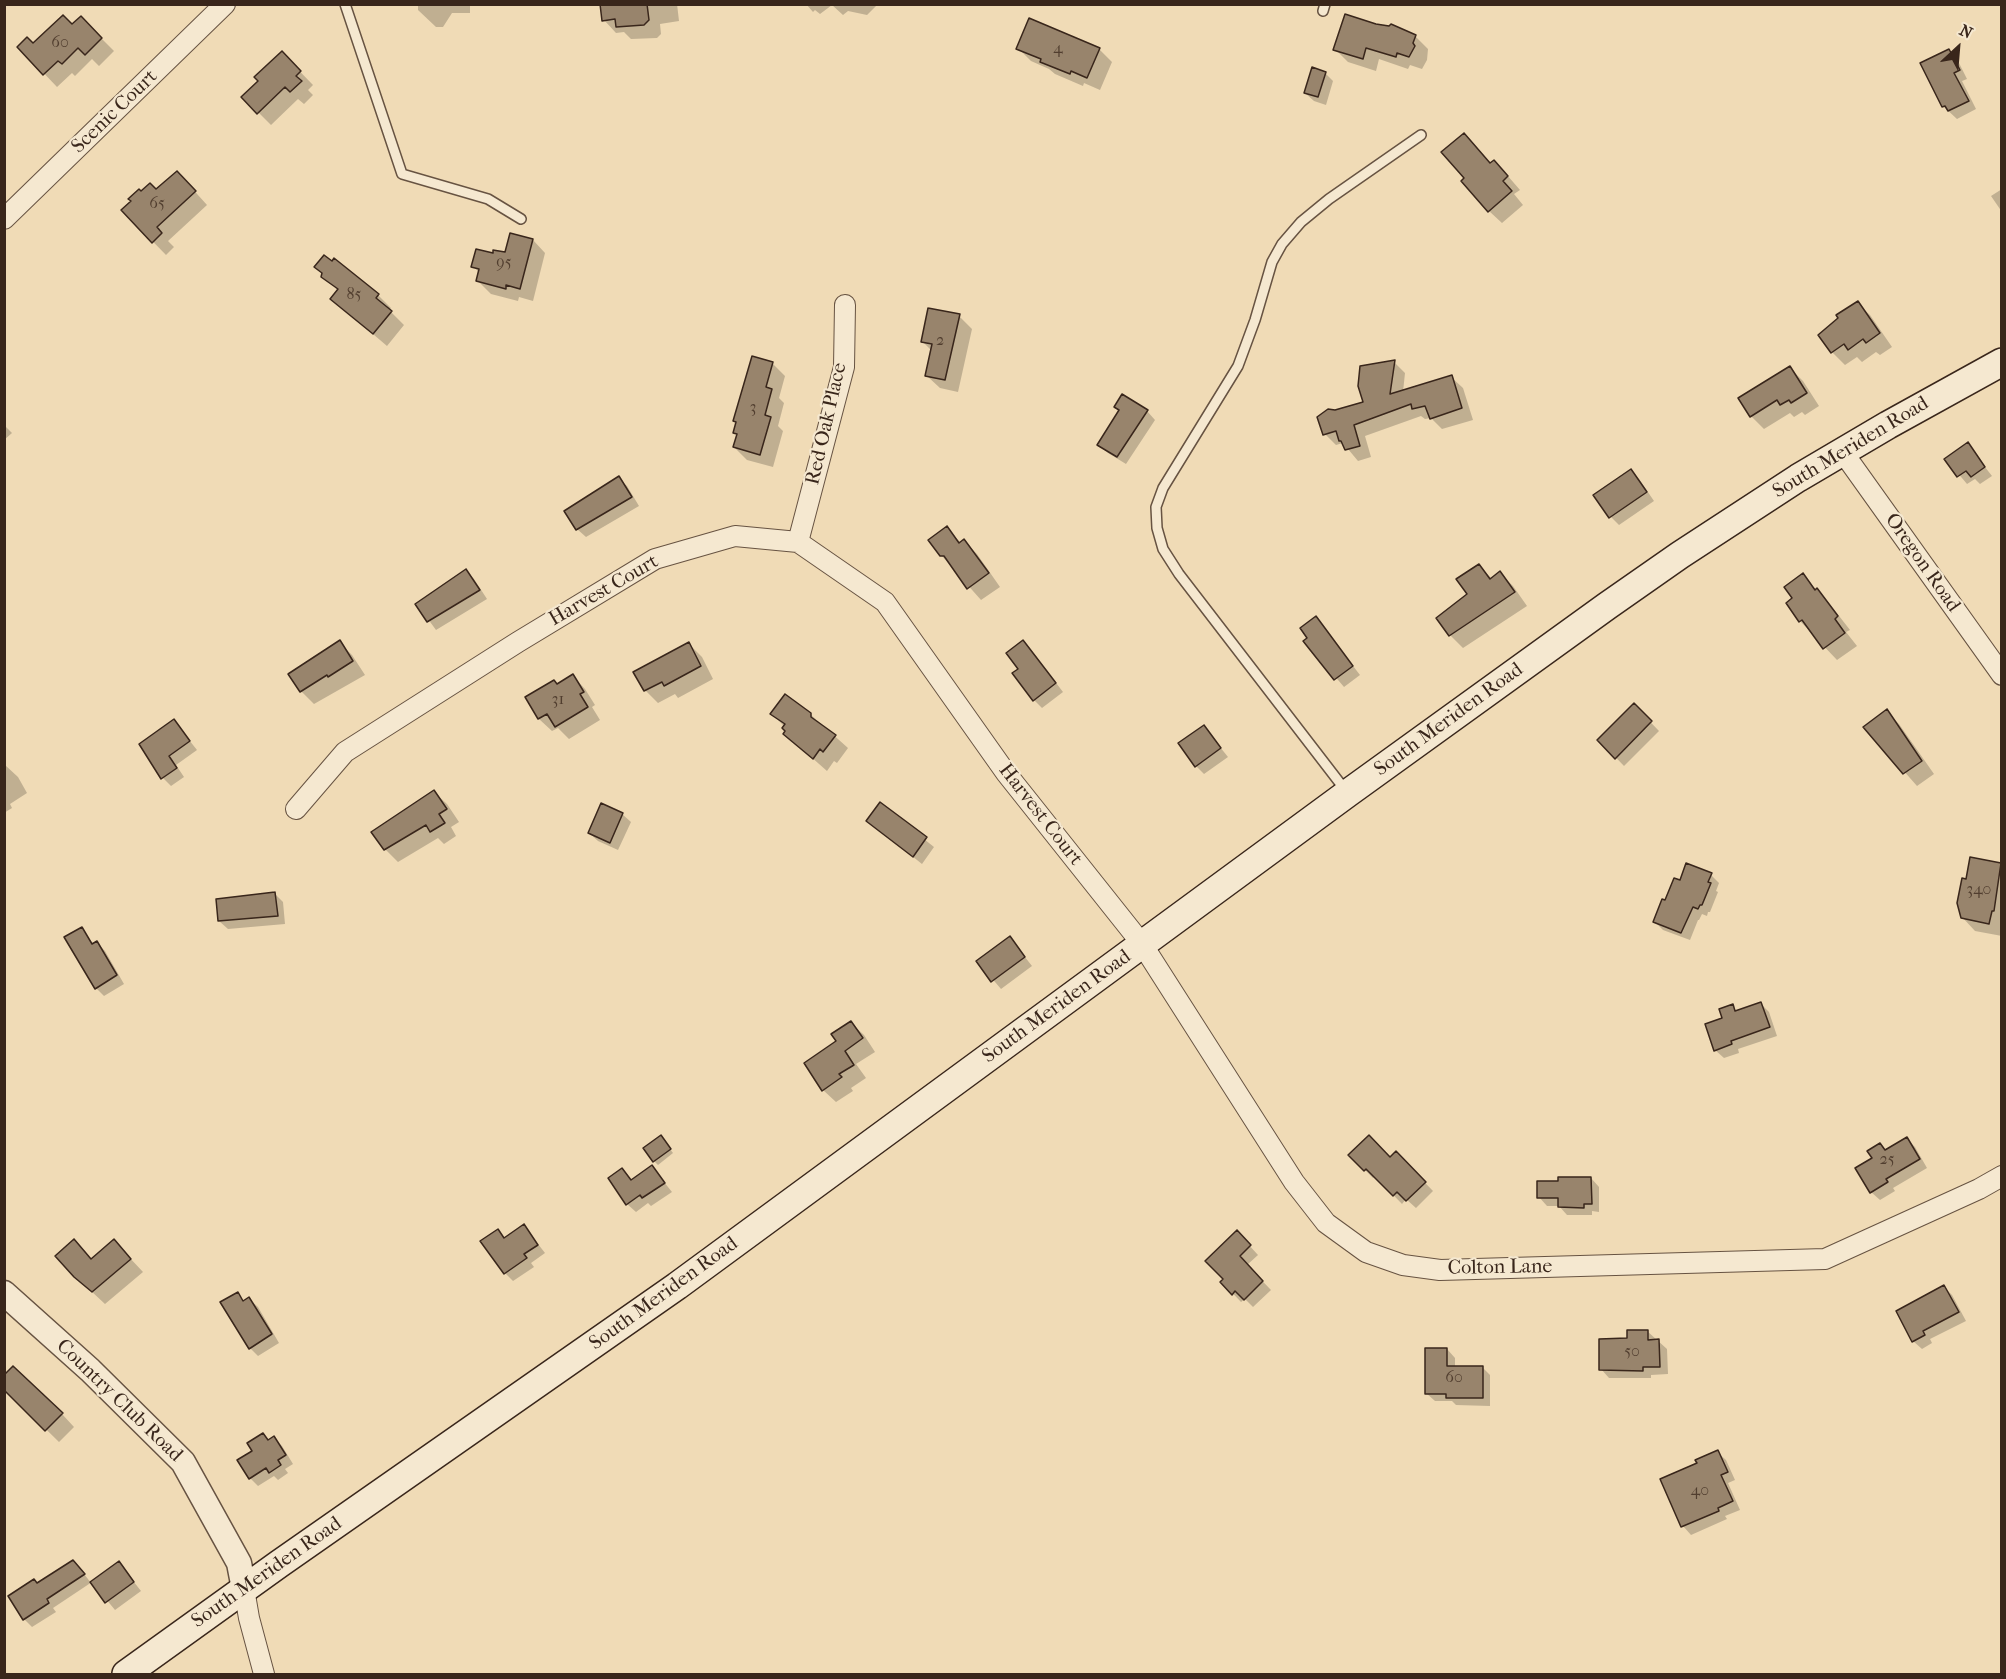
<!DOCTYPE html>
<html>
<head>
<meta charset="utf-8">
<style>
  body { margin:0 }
  #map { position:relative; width:2006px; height:1679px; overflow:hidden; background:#f0dbb6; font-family:"IM FELL French Canon",serif }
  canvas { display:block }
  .frame { position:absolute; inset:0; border:6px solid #39261b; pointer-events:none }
  .north { position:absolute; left:1928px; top:18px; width:60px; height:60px; -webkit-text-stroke:4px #f5e8d0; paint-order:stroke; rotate:26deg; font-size:16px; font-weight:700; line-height:24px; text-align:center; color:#39261b }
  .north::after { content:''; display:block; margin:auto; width:21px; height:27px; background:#39261b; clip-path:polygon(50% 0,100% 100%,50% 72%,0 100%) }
</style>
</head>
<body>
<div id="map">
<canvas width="2006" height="1679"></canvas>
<div class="frame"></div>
<div class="north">N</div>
</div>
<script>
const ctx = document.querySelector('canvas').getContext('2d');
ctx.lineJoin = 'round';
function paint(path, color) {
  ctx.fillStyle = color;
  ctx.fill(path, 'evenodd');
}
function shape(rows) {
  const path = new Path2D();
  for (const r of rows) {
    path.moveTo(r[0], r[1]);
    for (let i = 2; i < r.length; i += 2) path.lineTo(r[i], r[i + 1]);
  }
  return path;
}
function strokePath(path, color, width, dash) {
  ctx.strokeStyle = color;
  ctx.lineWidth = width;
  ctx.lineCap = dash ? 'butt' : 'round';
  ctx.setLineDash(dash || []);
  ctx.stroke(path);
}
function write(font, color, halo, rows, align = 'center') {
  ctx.font = font + ' "IM FELL French Canon",serif';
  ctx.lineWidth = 4.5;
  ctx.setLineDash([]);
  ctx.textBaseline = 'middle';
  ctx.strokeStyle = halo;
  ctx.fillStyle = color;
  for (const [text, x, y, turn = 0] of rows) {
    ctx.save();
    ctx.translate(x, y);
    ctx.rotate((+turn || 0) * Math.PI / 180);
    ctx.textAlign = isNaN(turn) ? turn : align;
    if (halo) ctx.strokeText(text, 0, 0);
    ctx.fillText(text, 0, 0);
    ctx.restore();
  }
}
const shadow = shape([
  [418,4,470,4,470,13,452,13,443,27,436,27,418,10],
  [602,4,677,4,679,21,660,24,661,34,657,38,631,39,624,32,616,33,604,20],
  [806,4,878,4,867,15,848,11,843,15,832,5,820,14,815,10,813,12],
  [81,18,114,51,99,66,92,59,75,76,72,73,57,87,19,47,33,45,72,26],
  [1415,36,1428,49,1427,60,1422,69,1410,65,1408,69,1379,59,1376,71,1348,62,1335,49],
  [1018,48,1099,49,1112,62,1100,90,1084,83,1083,86,1055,74,1049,69,1031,61],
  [1949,51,1957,59,1967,79,1962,81,1976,109,1957,119,1943,106],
  [282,53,313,85,308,90,313,95,304,104,298,99,271,125,243,97,260,81],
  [1325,73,1333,81,1326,105,1314,101,1305,93],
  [1464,135,1491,164,1507,175,1520,190,1514,194,1523,205,1502,223,1489,211,1466,178],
  [189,185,207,205,168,241,174,247,166,255,123,211,142,193],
  [2002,189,2002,212,1991,196],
  [533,240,545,253,533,301,519,297,518,301,491,294,478,281,480,273,473,266,494,255,506,254],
  [334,260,378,295,391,308,389,310,404,325,387,346,332,299,338,291,316,267,332,263],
  [1857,303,1870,315,1892,347,1880,355,1876,352,1862,362,1857,357,1845,365,1832,352],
  [959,316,972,329,958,392,940,388,927,376,932,351,922,341],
  [1394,362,1405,373,1403,392,1451,377,1463,388,1473,420,1442,429,1431,418,1425,419,1421,416,1365,436,1371,457,1358,461,1343,443,1336,445,1325,434,1335,412,1365,402],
  [772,363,785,376,779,398,784,403,778,426,783,431,773,467,747,460,734,447,738,435,735,432,737,423,735,421],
  [1790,368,1803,381,1819,406,1805,415,1802,412,1794,417,1790,413,1764,429,1751,416],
  [1120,411,1147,411,1155,420,1126,464,1108,453,1099,444],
  [4,425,12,433,4,440],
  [1967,444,1992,476,1980,484,1975,479,1967,484,1946,459],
  [1631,471,1639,479,1654,501,1619,525,1611,517],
  [618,478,627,486,639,506,586,537,577,529],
  [947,528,961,543,964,541,977,554,1000,587,981,600,941,555],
  [1479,565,1492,579,1500,573,1513,586,1527,606,1463,648,1450,635,1438,618,1469,595],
  [466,571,474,579,487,599,436,630,417,604],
  [1802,575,1829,603,1850,630,1846,632,1857,646,1837,660,1800,621],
  [1316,618,1360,675,1344,687,1305,641,1309,639],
  [339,642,352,655,365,675,314,704,301,691],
  [689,644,702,657,713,679,678,698,675,694,658,703,645,690],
  [1031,650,1063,692,1042,708,1034,700,1020,669],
  [573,676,585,689,595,705,592,707,600,720,569,739,558,728,552,731,539,719,527,698,557,685],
  [1634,705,1659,731,1624,766,1599,740],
  [1886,711,1899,724,1934,774,1917,786,1895,761],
  [772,714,810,714,848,748,837,763,834,761,827,771,785,734,787,731,785,727],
  [174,721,197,750,176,765,184,777,171,786,163,778,141,744],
  [1204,727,1228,757,1204,774,1196,766],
  [5,765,18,777,27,793,10,804,12,808,4,813],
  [434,792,447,804,459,822,451,827,456,836,444,844,438,838,398,862,385,849],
  [880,804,934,847,922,864,868,821],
  [622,814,631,822,618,850,598,841,589,833],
  [2001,864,2002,865,2002,936,1975,931,1962,917,1967,881],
  [1711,875,1719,883,1716,891,1718,892,1710,912,1708,912,1707,916,1702,914,1699,920,1698,920,1690,940,1663,930,1655,922,1680,882],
  [275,894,283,902,285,924,228,929,219,921],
  [81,928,94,945,97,943,105,951,124,984,104,996,96,988],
  [1010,938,1032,966,1001,989,978,962],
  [1761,1004,1769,1012,1777,1036,1738,1049,1739,1053,1724,1058,1715,1050,1724,1019,1732,1006,1738,1012],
  [851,1023,864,1035,875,1052,856,1064,866,1078,851,1088,853,1091,836,1102,823,1090,838,1042],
  [1907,1139,1915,1147,1927,1168,1893,1188,1895,1191,1880,1200,1871,1192,1880,1145,1886,1151],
  [664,1141,673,1153,658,1165,654,1161],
  [1396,1153,1433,1191,1416,1208,1406,1199,1402,1204,1375,1176,1373,1178,1350,1155,1390,1159],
  [652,1167,672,1192,651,1206,648,1203,636,1212,627,1204,622,1170,632,1181],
  [1591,1178,1599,1187,1599,1212,1592,1211,1592,1215,1567,1215,1559,1206,1547,1206,1539,1197],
  [524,1226,545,1253,531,1263,534,1267,513,1281,505,1273,497,1231,505,1239],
  [1237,1232,1258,1255,1247,1265,1271,1290,1253,1307,1245,1299,1241,1302,1222,1282,1225,1279],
  [74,1241,92,1260,114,1241,143,1272,105,1304,75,1276],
  [1944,1287,1952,1295,1966,1321,1930,1339,1932,1343,1922,1349,1913,1341],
  [237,1294,245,1302,249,1299,258,1307,279,1343,258,1356,250,1348],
  [1647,1331,1667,1349,1668,1374,1651,1375,1651,1378,1609,1378,1601,1369,1628,1339],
  [1447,1349,1455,1358,1455,1367,1482,1367,1490,1375,1490,1406,1456,1405,1452,1401,1435,1401,1426,1393],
  [4,1388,62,1414,74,1427,59,1442],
  [274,1438,282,1446,293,1464,285,1469,288,1473,278,1480,274,1476,258,1486,250,1478,269,1441],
  [1717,1452,1726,1460,1735,1480,1728,1483,1740,1510,1725,1516,1727,1519,1691,1535,1683,1526,1662,1479,1698,1463],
  [119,1563,141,1591,115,1610,92,1582,53,1608,56,1612,32,1627,24,1619,37,1584,81,1570,91,1583]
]);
const building = shape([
  [600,4,647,4,649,20,644,25,616,27,615,19,602,21,600,4],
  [1345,14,1376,24,1389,26,1391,24,1416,35,1413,43,1415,46,1409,57,1397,53,1396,57,1366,48,1363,59,1333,50,1345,14],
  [63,15,72,24,81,16,102,38,85,55,78,48,62,64,58,61,43,75,17,47,27,37,33,43,63,15],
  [1029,18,1100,48,1087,78,1071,71,1070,74,1040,62,1041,59,1016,49,1029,18],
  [1949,49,1960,70,1954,73,1969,101,1948,111,1945,106,1942,107,1920,63,1949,49],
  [282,51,301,71,296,76,302,81,290,92,285,87,257,114,241,97,258,81,254,77,282,51],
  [1312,67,1326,72,1318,97,1304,93,1312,67],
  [1464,133,1490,163,1494,160,1508,176,1503,181,1512,191,1488,212,1461,181,1464,178,1441,152,1464,133],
  [177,171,196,191,157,227,162,233,152,243,121,210,131,201,128,199,139,189,141,191,150,183,156,189,177,171],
  [510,233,533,239,520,289,506,285,506,289,476,281,479,269,471,267,476,249,493,253,493,250,505,252,510,233],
  [324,255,332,261,334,258,379,294,376,298,392,311,373,334,330,299,338,289,321,277,322,273,314,267,324,255],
  [1858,301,1880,333,1866,343,1863,339,1848,350,1844,344,1831,353,1818,335,1838,318,1836,315,1858,301],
  [928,308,960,314,945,380,925,376,932,344,921,342,928,308],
  [752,356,773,362,766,387,772,389,765,415,771,417,760,455,733,447,737,434,733,433,736,422,733,421,752,356],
  [1395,360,1390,394,1452,375,1462,408,1430,419,1425,406,1412,409,1411,404,1354,425,1360,446,1345,450,1341,441,1339,441,1336,431,1323,435,1317,417,1328,409,1335,410,1363,402,1358,386,1360,366,1395,360],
  [1790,366,1807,393,1791,403,1789,400,1780,405,1777,400,1750,417,1738,398,1790,366],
  [1122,394,1148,410,1117,457,1097,445,1119,410,1114,407,1122,394],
  [1968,442,1985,467,1971,477,1966,471,1957,477,1944,459,1968,442],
  [1631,469,1647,492,1609,518,1593,495,1631,469],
  [619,476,632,497,576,530,564,511,619,476],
  [947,526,959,543,964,539,989,573,967,589,944,556,940,556,928,540,947,526],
  [1479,564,1490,579,1500,571,1515,592,1449,636,1436,618,1467,594,1456,579,1479,564],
  [466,569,480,590,427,622,415,604,466,569],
  [1803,573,1815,590,1817,588,1838,616,1835,619,1845,633,1823,649,1802,620,1799,622,1786,603,1792,598,1784,587,1803,573],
  [1316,616,1353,666,1334,680,1303,641,1307,638,1300,628,1316,616],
  [340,640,353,661,328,677,327,675,300,692,288,674,340,640],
  [1023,640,1056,683,1033,701,1012,673,1018,669,1006,653,1023,640],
  [689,642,701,666,664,686,662,682,644,691,633,672,689,642],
  [573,674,584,692,580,694,588,707,555,727,547,714,538,719,525,697,554,680,557,684,573,674],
  [785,694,811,713,811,717,836,735,823,752,820,749,813,759,783,734,785,731,782,728,785,724,770,714,785,694],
  [1634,703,1652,721,1615,759,1597,740,1634,703],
  [1887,709,1922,761,1903,774,1863,727,1887,709],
  [174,719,190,741,169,756,177,768,161,779,139,744,174,719],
  [1204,725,1221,748,1195,767,1178,743,1204,725],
  [434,790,447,809,439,814,445,823,430,832,426,825,384,850,371,832,434,790],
  [880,802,927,837,913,857,866,821,880,802],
  [601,803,623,813,610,843,588,833,601,803],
  [1970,857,2001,863,1994,911,1992,911,1989,924,1961,918,1957,903,1962,878,1966,879,1970,857],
  [1686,863,1712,873,1708,882,1711,883,1702,905,1700,905,1698,909,1693,907,1681,933,1653,922,1662,899,1665,900,1674,878,1680,880,1686,863],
  [275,892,278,916,218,921,216,899,275,892],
  [82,927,92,944,97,941,117,975,95,989,64,937,82,927],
  [1010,936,1025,957,991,982,976,961,1010,936],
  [1761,1002,1770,1027,1731,1041,1732,1044,1714,1051,1705,1024,1722,1018,1719,1009,1733,1004,1735,1011,1761,1002],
  [851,1021,863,1038,845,1051,854,1065,839,1074,842,1077,822,1091,804,1063,836,1041,831,1034,851,1021],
  [661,1135,671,1149,653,1162,643,1148,661,1135],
  [1369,1135,1390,1157,1396,1151,1426,1182,1406,1201,1397,1192,1393,1196,1366,1169,1364,1171,1348,1155,1369,1135],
  [1907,1137,1920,1159,1886,1179,1888,1182,1870,1193,1855,1168,1872,1158,1867,1151,1880,1143,1885,1150,1907,1137],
  [652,1165,665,1183,642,1198,640,1195,626,1205,608,1178,622,1168,631,1180,652,1165],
  [1558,1177,1591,1177,1592,1204,1584,1204,1584,1208,1558,1207,1558,1198,1537,1198,1537,1181,1558,1181,1558,1177],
  [524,1224,538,1245,524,1254,527,1258,504,1274,480,1241,498,1229,504,1238,524,1224],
  [1237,1230,1251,1245,1240,1256,1263,1281,1244,1300,1235,1291,1232,1295,1220,1282,1223,1279,1205,1261,1237,1230],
  [74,1239,91,1259,114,1239,131,1259,92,1292,74,1277,55,1256,74,1239],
  [1944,1285,1959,1312,1923,1331,1925,1335,1912,1342,1896,1311,1944,1285],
  [238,1292,243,1301,249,1297,272,1334,249,1349,220,1302,238,1292],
  [1627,1330,1648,1330,1648,1340,1659,1339,1660,1367,1643,1367,1643,1371,1599,1370,1599,1339,1627,1338,1627,1330],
  [1425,1348,1447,1348,1447,1366,1483,1366,1483,1398,1446,1398,1446,1394,1425,1394,1425,1348],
  [13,1366,63,1413,45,1431,4,1390,4,1375,13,1366],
  [263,1433,268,1440,274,1436,286,1455,278,1460,281,1465,269,1473,266,1468,249,1479,237,1460,252,1451,247,1443,263,1433],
  [1718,1450,1728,1472,1721,1475,1733,1501,1718,1508,1719,1511,1681,1527,1660,1479,1697,1463,1695,1460,1718,1450],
  [73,1560,85,1574,47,1599,49,1603,23,1620,8,1596,34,1579,37,1583,73,1560],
  [119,1561,134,1582,105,1603,90,1582,119,1561]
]);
const service = shape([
  [345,4,402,174,488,199,521,219],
  [1323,11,1325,4],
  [1346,791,1179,574,1163,549,1157,528,1156,507,1163,488,1238,366,1255,320,1272,262,1282,244,1301,222,1329,199,1421,135]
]);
const minor = shape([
  [4,219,225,4],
  [1842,451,2002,675],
  [798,542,844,367,845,305],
  [296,809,345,752,518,642,655,559,735,536,798,542,885,602,1006,773,1142,944,1294,1182,1326,1223,1366,1252,1403,1265,1440,1270,1825,1259,1979,1189,2002,1176],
  [244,1589,249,1618,264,1674]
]);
const tertiary = shape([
  [4,1293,90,1370,183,1462,239,1563,244,1589]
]);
const secondary = shape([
  [126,1674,279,1564,677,1286,1348,793,1607,606,1680,555,1798,478,1888,425,2002,362]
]);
const numberNames = [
  ["60",60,43],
  ["4",1058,49],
  ["65",157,204],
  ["95",504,263],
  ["85",354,295],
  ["2",940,341],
  ["3",753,408],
  ["31",558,700],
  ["340",1979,890],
  ["25",1887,1160],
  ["50",1632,1352],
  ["60",1454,1378],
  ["40",1700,1491]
];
const streetNames = [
  ["Scenic Court",115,112,-44],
  ["Red Oak Place",827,424,-77],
  ["South Meriden Road",1851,448,-31],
  ["Oregon Road",1922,563,55],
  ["Harvest Court",604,591,-30],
  ["South Meriden Road",1449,720,-36],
  ["Harvest Court",1040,815,52],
  ["South Meriden Road",1057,1007,-36],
  ["Colton Lane",1500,1268,-1],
  ["South Meriden Road",664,1294,-36],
  ["Country Club Road",119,1401,44],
  ["South Meriden Road",267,1573,-35]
];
paint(shadow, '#0003');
paint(building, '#98846c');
strokePath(building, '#39261b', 1.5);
strokePath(service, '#675342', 12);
strokePath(minor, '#675342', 22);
strokePath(tertiary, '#675342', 27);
strokePath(secondary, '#39261b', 30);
strokePath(service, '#f5e8d0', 9);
strokePath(minor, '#f5e8d0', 20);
strokePath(tertiary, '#f5e8d0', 24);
strokePath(secondary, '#f5e8d0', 27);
write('16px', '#513e2f', null, numberNames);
write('20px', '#39261b', '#f5e8d0', streetNames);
</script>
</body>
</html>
